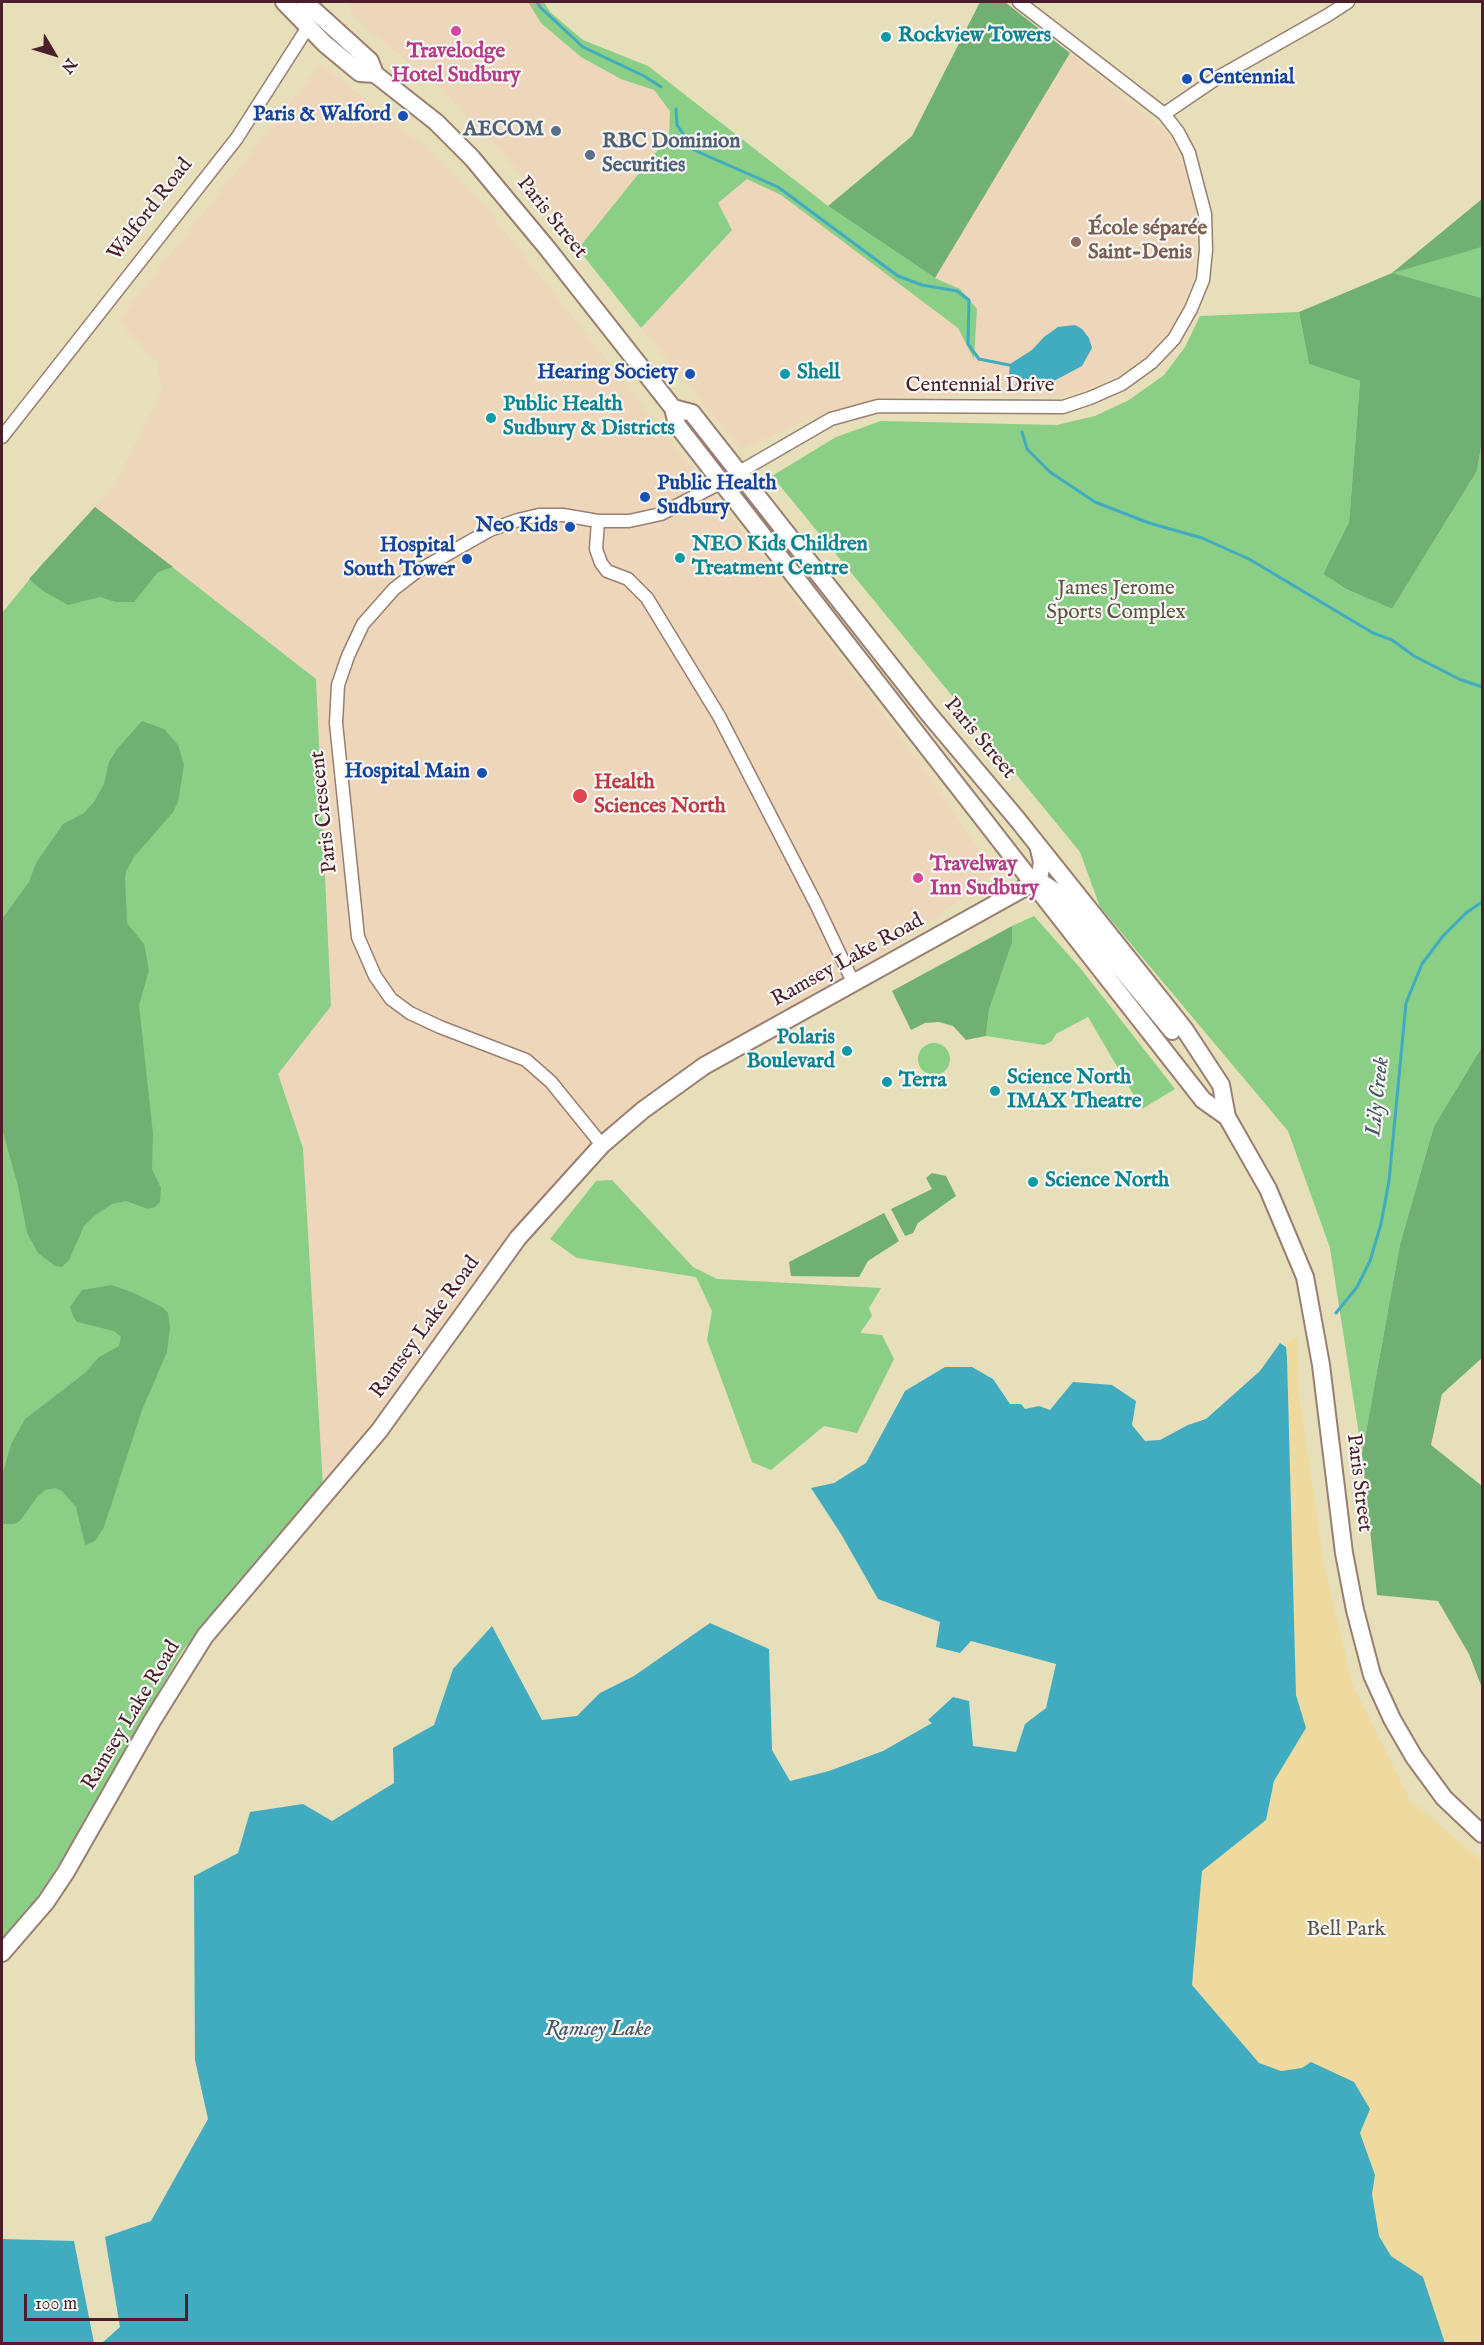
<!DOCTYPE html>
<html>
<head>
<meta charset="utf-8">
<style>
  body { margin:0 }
  #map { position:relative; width:1484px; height:2345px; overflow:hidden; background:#e7dfb9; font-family:"IM FELL English",serif }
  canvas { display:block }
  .frame { position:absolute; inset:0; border:3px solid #4a1f2b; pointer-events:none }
  .north { position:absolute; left:24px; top:24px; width:60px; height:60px; -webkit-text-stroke:4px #f6f6f2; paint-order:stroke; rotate:128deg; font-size:16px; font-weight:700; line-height:24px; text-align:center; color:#4a1f2b }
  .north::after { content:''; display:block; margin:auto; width:21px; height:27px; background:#4a1f2b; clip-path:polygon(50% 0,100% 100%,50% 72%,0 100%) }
  .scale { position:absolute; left:24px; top:2294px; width:164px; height:27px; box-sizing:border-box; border:3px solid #4a1f2b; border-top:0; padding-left:8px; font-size:18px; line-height:21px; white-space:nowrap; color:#4a1f2b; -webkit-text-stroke:4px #f6f6f2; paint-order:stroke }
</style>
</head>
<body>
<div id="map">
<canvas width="1484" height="2345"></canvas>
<div class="frame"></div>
<div class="north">N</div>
<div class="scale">100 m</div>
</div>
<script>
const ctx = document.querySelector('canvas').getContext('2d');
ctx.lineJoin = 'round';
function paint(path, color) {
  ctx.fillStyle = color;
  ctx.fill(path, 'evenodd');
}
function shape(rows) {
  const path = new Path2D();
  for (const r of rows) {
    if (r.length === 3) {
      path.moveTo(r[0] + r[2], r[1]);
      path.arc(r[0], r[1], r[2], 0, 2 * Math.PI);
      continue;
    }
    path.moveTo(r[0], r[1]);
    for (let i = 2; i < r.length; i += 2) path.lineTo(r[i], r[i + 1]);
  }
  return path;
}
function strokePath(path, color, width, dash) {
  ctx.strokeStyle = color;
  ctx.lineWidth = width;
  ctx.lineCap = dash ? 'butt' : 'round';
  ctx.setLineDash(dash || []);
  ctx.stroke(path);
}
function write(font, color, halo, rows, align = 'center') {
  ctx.font = font + ' "IM FELL English",serif';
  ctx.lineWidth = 4.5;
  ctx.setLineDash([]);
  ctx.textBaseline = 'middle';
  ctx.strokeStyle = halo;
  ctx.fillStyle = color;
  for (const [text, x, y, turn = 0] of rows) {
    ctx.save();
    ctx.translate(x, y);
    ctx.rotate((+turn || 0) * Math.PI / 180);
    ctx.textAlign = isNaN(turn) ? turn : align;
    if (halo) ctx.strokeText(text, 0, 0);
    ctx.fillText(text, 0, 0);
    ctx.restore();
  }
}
const built = shape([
  [350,2,528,2,541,23,621,79,654,90,671,111,669,136,578,249,514,166,442,89,372,33,351,12],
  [1070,53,1165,131,1173,143,1188,181,1196,212,1195,272,1186,299,1169,331,1148,355,1120,375,1087,389,1053,397,970,395,875,398,802,422,741,450,641,328,732,230,717,203,747,179,781,195,959,328,974,358,977,309,960,289,935,278],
  [321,64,434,154,488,210,832,645,915,756,994,874,859,974,700,1062,516,1237,323,1486,303,1148,278,1074,331,1006,316,679,95,507,113,488,162,391,158,363,118,321]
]);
const green = shape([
  [528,2,544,2,550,12,583,40,648,66,828,206,935,278,960,289,977,309,974,359,958,328,781,195,747,179,718,203,732,230,641,328,578,249,669,136,670,111,654,90,621,79,581,57,541,23],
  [1482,247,1482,298,1392,273,1478,248],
  [1299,312,1309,364,1360,381,1349,522,1323,574,1346,589,1392,609,1477,471,1482,441,1482,1047,1434,1126,1400,1244,1362,1454,1330,1248,1288,1131,1100,907,1080,852,772,476,836,437,881,421,1057,425,1095,416,1129,400,1164,375,1185,347,1200,316],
  [95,507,316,679,331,1006,278,1074,303,1148,323,1486,182,1651,87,1820,26,1916,2,1941,2,613,43,563],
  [1034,916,1081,969,1175,1089,1142,1109,1088,1017,1056,1034,1052,1041,1044,1045,986,1036,989,1010,1012,943,1012,926],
  [934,1059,16],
  [612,1180,693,1267,717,1279,881,1288,869,1308,872,1316,860,1333,882,1335,894,1359,857,1433,824,1426,771,1470,752,1462,707,1340,712,1311,696,1277,577,1258,550,1239,596,1181]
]);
const forest = shape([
  [980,2,1005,2,1070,53,935,278,828,206,912,136],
  [1482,199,1482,247,1393,273,1482,298,1482,441,1477,471,1392,609,1346,589,1323,574,1349,522,1360,381,1309,364,1299,312,1392,273],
  [95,507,173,567,158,572,134,602,116,602,100,597,68,605,43,591,29,579],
  [142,721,164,729,178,745,184,765,178,802,173,812,134,857,126,871,125,879,127,923,144,944,149,970,139,1005,153,1134,152,1169,161,1188,160,1202,155,1207,148,1209,126,1201,112,1204,94,1216,84,1226,69,1260,62,1267,55,1266,38,1253,27,1233,18,1186,2,1129,2,919,29,882,36,863,63,824,84,813,94,802,104,784,109,762,117,749],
  [1012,926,1012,943,989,1010,986,1036,966,1040,953,1026,939,1022,925,1023,911,1030,892,991],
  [1482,1047,1482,1358,1442,1394,1431,1445,1482,1486,1482,1688,1469,1654,1438,1601,1377,1595,1362,1454,1400,1244,1434,1126],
  [932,1173,946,1176,956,1196,918,1223,913,1233,905,1236,891,1209,932,1189,926,1178],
  [884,1213,899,1241,868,1261,859,1277,791,1276,789,1262],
  [111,1285,132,1292,162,1307,168,1313,170,1327,167,1352,142,1410,104,1527,95,1541,85,1545,76,1507,62,1491,55,1488,46,1490,37,1497,20,1521,14,1524,2,1524,2,1476,11,1444,25,1419,85,1373,99,1357,119,1346,121,1337,114,1331,77,1322,73,1316,70,1307,82,1290]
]);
const sand = shape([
  [1297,1336,1299,1395,1324,1564,1352,1683,1410,1800,1482,1861,1482,2343,1445,2343,1423,2277,1391,2256,1379,2236,1372,2194,1375,2175,1360,2133,1370,2109,1302,2068,1280,2071,1259,2063,1192,1985,1202,1871,1266,1820,1274,1781,1306,1728,1296,1696,1287,1342]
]);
const water = shape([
  [1075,325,1082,329,1089,338,1092,348,1082,366,1050,383,1018,381,1009,377,1010,364,1032,350,1044,337,1058,327],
  [1280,1343,1286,1347,1287,1357,1296,1695,1306,1728,1274,1781,1266,1820,1202,1871,1192,1985,1259,2063,1281,2071,1302,2068,1311,2062,1354,2082,1370,2109,1360,2133,1375,2175,1372,2194,1379,2236,1391,2256,1423,2277,1445,2343,102,2343,120,2327,105,2237,151,2221,208,2119,195,2060,194,1876,238,1853,250,1812,303,1804,332,1821,394,1783,393,1748,434,1725,453,1669,492,1626,542,1720,577,1716,600,1693,634,1676,710,1623,769,1649,772,1750,790,1781,829,1771,883,1751,932,1723,928,1720,953,1697,969,1701,973,1746,1016,1752,1025,1724,1046,1708,1056,1664,971,1641,960,1653,936,1647,940,1622,878,1599,841,1534,811,1488,834,1483,866,1463,905,1391,945,1367,972,1367,993,1379,1010,1404,1021,1404,1025,1409,1039,1406,1050,1410,1073,1382,1112,1385,1136,1401,1132,1425,1145,1441,1160,1440,1188,1425,1206,1419,1260,1371],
  [2,2239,74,2241,94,2343,2,2343]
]);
const stream = shape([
  [537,2,540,7,583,47,644,76,661,87],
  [676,109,677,125,694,150,778,187,898,276,922,285,957,291,969,300,968,344,979,359,1009,365],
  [1017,386,1018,381],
  [1022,432,1027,449,1050,472,1095,502,1149,523,1202,538,1249,559,1373,633,1392,640,1414,656,1459,679,1482,687],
  [1336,1313,1357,1287,1370,1261,1381,1224,1389,1181,1406,1003,1422,964,1443,936,1466,913,1482,902]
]);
const street = shape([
  [1164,114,1217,78,1328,15,1348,2],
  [2,437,237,138,308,27],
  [598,521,596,549,601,563,607,571,628,579,647,598,719,716,816,904,854,984],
  [602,1145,551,1082,526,1060,440,1027,410,1013,391,999,375,976,358,937,336,723,338,685,348,656,363,624,394,589,416,572,490,530,518,520,539,515,563,515,598,521,629,521,661,514,722,482,831,419,878,406,1063,407,1090,398,1122,384,1151,363,1174,339,1191,309,1203,280,1206,250,1205,214,1189,153,1178,132,1164,114,1019,2]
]);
const secondary = shape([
  [284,2,325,44,360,73,375,74],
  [305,2,370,61,375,74,436,122,472,158,547,248,673,408,677,425,1033,883,1203,1100,1227,1117],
  [673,408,692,413,928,713,1017,819,1163,1002,1185,1030,1221,1085,1227,1117,1268,1189,1305,1277,1321,1365,1344,1553,1355,1610,1372,1675,1392,1719,1414,1757,1444,1798,1482,1834],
  [1033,883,1044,884,1059,894,1172,1031],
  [2,1953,46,1902,66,1872,152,1721,205,1636,379,1431,518,1238,602,1145,643,1110,704,1066,1033,883,1040,874,1042,862,1038,845]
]);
const markers = [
  [456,31,6,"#d1479c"],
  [886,37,6,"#0f9aa8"],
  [1187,79,6,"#1a4fb4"],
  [403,116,6,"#1a4fb4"],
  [556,131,6,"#5c6f8a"],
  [590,155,6,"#5c6f8a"],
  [1076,242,6,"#8d6e63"],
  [690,374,6,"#1a4fb4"],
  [785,374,6,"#0f9aa8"],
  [491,418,6,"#0f9aa8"],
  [645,497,6,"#1a4fb4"],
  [570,527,6,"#1a4fb4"],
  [680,558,6,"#0f9aa8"],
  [467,559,6,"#1a4fb4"],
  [482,773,6,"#1a4fb4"],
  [580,796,8,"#e0444e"],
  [918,878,6,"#d1479c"],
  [847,1051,6,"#0f9aa8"],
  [887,1082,6,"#0f9aa8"],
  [995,1091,6,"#0f9aa8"],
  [1033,1182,6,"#0f9aa8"]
];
const cultureNames = [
  ["Rockview Towers",898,37],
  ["Shell",797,374],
  ["Public Health",503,406],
  ["Sudbury & Districts",503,430],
  ["NEO Kids Children",692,546],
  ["Treatment Centre",692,570],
  ["Polaris",835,1039,"right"],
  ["Boulevard",835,1063,"right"],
  ["Science North",1007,1079],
  ["IMAX Theatre",1007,1103],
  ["Terra",899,1082],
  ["Science North",1045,1182]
];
const hotelNames = [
  ["Travelodge",456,53],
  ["Hotel Sudbury",456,77],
  ["Travelway",930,866,"left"],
  ["Inn Sudbury",930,890,"left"]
];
const transitNames = [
  ["Centennial",1199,79,"left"],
  ["Paris & Walford",391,116],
  ["Hearing Society",678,374],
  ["Public Health",657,485,"left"],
  ["Sudbury",657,509,"left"],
  ["Neo Kids",558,527],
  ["Hospital",455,547],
  ["South Tower",455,571],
  ["Hospital Main",470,773]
];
const serviceNames = [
  ["AECOM",544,131],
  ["RBC Dominion",602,143,"left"],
  ["Securities",602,167,"left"]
];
const streetNames = [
  ["Walford Road",151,210,-52],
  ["Paris Street",551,218,51],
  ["Centennial Drive",980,387],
  ["Paris Street",979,739,50],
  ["Paris Crescent",325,812,-96],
  ["Ramsey Lake Road",848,961,-29],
  ["Ramsey Lake Road",426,1328,-54],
  ["Paris Street",1358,1483,83],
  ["Ramsey Lake Road",132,1716,-59]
];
const educationNames = [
  ["École séparée",1088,230],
  ["Saint-Denis",1088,254]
];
const parkNames = [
  ["James Jerome",1116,590],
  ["Sports Complex",1116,614],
  ["Bell Park",1346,1931]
];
const healthNames = [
  ["Health",594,784],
  ["Sciences North",594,808]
];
const waterNames = [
  ["Lily Creek",1379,1097,-84],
  ["Ramsey Lake",598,2030]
];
paint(built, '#eed6bb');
paint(green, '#8bce86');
paint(forest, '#70b173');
paint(sand, '#eeda9e');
paint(water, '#41abc0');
strokePath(stream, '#41abc0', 3);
strokePath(street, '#987f72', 15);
strokePath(secondary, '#987f72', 20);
strokePath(street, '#fff', 12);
strokePath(secondary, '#fff', 16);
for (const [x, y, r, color] of markers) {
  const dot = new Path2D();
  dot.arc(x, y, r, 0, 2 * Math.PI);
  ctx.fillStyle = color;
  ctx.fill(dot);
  strokePath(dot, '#f6f6f2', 2);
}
write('bold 21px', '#0d838f', '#f6f6f2', cultureNames, 'left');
write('bold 21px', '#b23c85', '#f6f6f2', hotelNames);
write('bold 21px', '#164399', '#f6f6f2', transitNames, 'right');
write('bold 21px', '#4e5e75', '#f6f6f2', serviceNames, 'right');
write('21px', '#4a1f2b', '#f6f6f2', streetNames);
write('bold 21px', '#785e54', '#f6f6f2', educationNames, 'left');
write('21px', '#5e5446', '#f6f6f2', parkNames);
write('bold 21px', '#be3a42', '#f6f6f2', healthNames, 'left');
write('italic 22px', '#465767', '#f6f6f2', waterNames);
</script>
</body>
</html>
